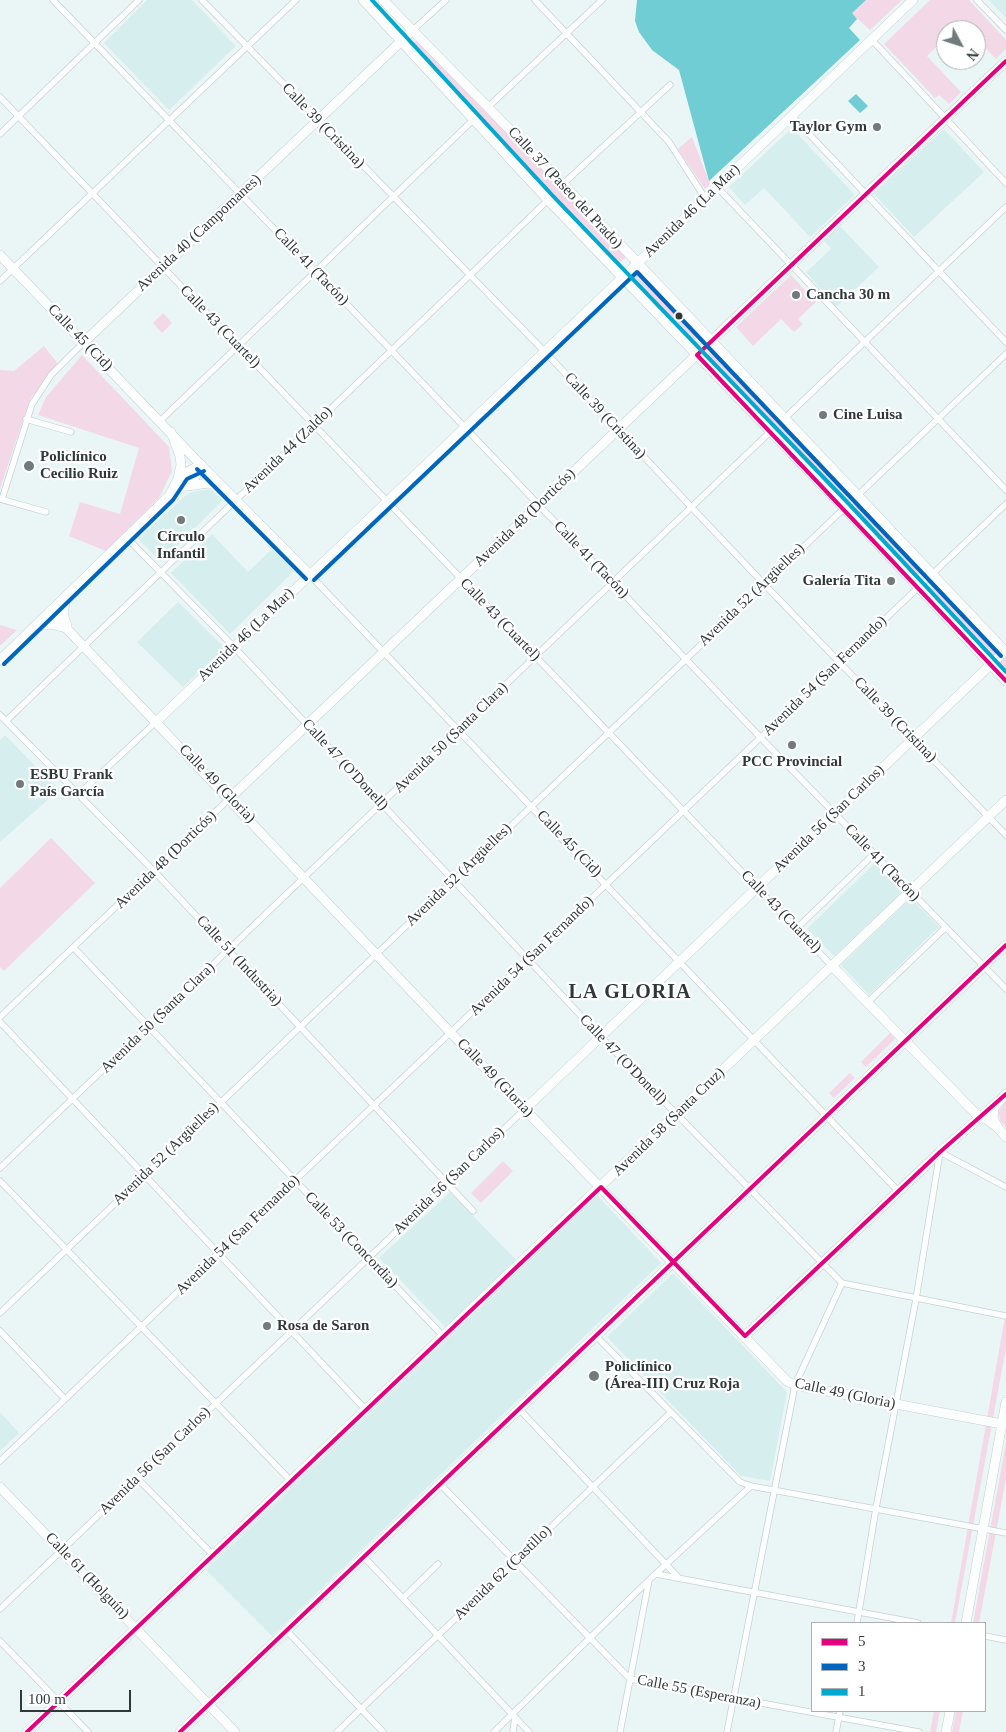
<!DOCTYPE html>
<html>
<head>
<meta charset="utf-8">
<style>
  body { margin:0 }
  #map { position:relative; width:1006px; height:1732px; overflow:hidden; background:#eaf6f6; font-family:"Times New Roman",serif }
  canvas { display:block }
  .legend { position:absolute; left:811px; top:1622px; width:175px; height:90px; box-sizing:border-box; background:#fff; border:1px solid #acb0b0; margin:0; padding:6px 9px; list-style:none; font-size:15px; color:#30393a }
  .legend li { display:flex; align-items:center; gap:10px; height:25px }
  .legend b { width:25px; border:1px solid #acb0b0 }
  .north { position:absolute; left:936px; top:20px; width:50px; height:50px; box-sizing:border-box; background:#fff; border:1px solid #acb0b0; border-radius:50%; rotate:130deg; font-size:14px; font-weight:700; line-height:20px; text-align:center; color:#30393a }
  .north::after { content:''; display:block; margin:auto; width:18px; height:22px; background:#717b7c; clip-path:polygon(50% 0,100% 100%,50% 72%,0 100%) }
  .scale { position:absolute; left:20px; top:1690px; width:111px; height:22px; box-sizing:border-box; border:2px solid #30393a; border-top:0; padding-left:6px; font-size:15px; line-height:18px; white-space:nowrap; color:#30393a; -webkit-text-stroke:4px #fff; paint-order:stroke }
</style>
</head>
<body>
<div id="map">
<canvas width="1006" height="1732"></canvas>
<ul class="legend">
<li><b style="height:6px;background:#e5007d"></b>5</li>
<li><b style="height:6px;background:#0065bd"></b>3</li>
<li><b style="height:6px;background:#00a9ce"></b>1</li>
</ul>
<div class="north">N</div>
<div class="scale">100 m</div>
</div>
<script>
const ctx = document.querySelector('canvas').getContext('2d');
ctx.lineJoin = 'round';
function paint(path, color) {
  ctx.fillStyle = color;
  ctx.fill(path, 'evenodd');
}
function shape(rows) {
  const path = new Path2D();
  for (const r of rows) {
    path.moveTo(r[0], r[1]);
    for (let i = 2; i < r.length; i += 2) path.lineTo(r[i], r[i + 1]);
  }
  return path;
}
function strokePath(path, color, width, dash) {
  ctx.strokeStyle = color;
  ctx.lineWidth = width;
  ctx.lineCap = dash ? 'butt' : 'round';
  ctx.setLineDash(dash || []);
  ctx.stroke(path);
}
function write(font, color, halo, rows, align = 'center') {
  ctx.font = font + ' "Times New Roman",serif';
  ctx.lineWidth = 4.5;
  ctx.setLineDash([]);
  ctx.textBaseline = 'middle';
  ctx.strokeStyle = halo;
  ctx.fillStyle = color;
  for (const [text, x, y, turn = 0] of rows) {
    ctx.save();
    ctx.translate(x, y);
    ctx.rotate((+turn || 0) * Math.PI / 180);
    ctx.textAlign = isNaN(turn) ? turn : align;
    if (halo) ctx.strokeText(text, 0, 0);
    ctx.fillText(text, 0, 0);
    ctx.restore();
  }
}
const built = shape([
  [147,0,192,0,236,46,169,110,104,43],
  [989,0,1006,0,1006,18],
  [792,128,855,195,810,237,764,188,745,205,729,187],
  [944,129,984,172,914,237,874,194],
  [840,226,879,267,836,307,806,272,831,249,824,241],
  [210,489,223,500,161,562,138,539,185,496,192,492],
  [212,534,248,572,272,549,294,571,230,634,171,573],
  [178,602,225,648,183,687,137,642],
  [5,735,59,790,0,842,0,740],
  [875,863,904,892,836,958,807,929],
  [911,898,939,927,869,995,841,965],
  [450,1192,518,1262,446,1328,379,1258],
  [598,1196,661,1263,272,1636,206,1570],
  [673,1273,787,1392,770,1481,741,1476,607,1337],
  [0,1412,19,1433,0,1451]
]);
const green = shape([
  [866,0,902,0,870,30,851,13],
  [930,0,969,0,1006,40,1006,49,996,59,976,38,976,30,969,30,962,23,954,30,946,30,946,38,927,56,961,92,949,104,939,95,935,98,884,44],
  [418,39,531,156,626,257,616,266,409,48],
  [692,137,710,184,705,189,678,149],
  [639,271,700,335,691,343,629,280],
  [791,275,816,302,798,319,803,324,794,332,781,319,753,346,736,327],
  [163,313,172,323,162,333,153,323],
  [44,346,58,364,30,399,0,489,0,370,14,371],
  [713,349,850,492,842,501,704,357],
  [82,355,169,447,172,471,159,498,106,551,69,536,80,502,120,514,139,448,38,415,46,397],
  [860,503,923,570,915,579,852,511],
  [935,582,1006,656,1006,674,926,591],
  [0,625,17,630,0,646],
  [51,838,95,883,4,971,0,967,0,888],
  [890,1033,895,1039,866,1067,861,1062],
  [850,1073,855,1078,834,1098,829,1093],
  [1006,1100,1006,1127,1001,1122,998,1112],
  [503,1161,513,1171,481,1203,471,1193],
  [1006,1311,1006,1348,955,1623,951,1623],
  [1006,1443,1006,1479,979,1623,973,1623],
  [934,1711,940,1711,936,1732,930,1732],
  [956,1711,963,1711,959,1732,952,1732]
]);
const water = shape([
  [637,0,866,0,852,13,857,19,849,28,860,40,709,181,679,70,652,50,639,32,635,21],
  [856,94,868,106,860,113,848,101]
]);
const street = shape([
  [53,0,391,350,761,738,1006,989],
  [202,0,545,352,764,584,1006,835],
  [535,0,669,142,705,198],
  [977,0,1006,30],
  [413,30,446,0],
  [872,40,1006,183],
  [0,97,832,966],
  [488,107,602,0],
  [792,116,1006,342],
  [0,134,139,0],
  [563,184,670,85],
  [717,187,1006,490],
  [0,281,296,0],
  [785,418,1006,207],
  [26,419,71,432],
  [160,421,473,120],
  [0,499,46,512],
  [2,499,32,404,51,375,84,342],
  [127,538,234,647,601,1037,842,1283,1006,1316],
  [310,575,898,1191],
  [0,715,154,871,473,1211],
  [6,721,548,200],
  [79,794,157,721],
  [796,929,874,854],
  [74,948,443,1336],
  [867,1003,946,927],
  [0,1017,230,798],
  [0,1022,366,1410],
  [0,1168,771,431],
  [0,1181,291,1481],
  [0,1313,1006,354],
  [0,1331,65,1399],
  [596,1336,740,1482,751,1486,1006,1533],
  [520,1410,678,1577],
  [0,1461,1006,504],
  [137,1478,213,1555],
  [440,1484,630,1679,919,1732],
  [364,1557,529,1732],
  [656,1574,918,1623],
  [403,1598,438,1564],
  [0,1609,525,1109],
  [857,1623,876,1508,916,1299,940,1152,1006,1187],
  [286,1630,383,1732],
  [985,1636,1006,1640],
  [0,1641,88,1732],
  [337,1732,670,1413],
  [494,1732,649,1580,751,1486],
  [513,1732,515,1717],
  [620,1732,649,1580],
  [727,1732,795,1385,842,1283],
  [836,1732,840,1711]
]);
const secondary = shape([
  [0,255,201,465],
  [623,277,913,0],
  [84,342,413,30],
  [157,721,310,575],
  [230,798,1006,61],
  [832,966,979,1117,986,1119,998,1128],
  [525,1109,1006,650],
  [745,1336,940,1152,999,1101],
  [0,1487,235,1732],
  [27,1732,1006,800],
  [180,1732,1006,945]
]);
const primary = shape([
  [363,0,548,200,844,508,1006,681],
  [383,0,563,184,1006,652],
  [171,432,180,456,181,465,178,479],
  [201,465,310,575,623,277],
  [187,486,208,483,221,486],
  [171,495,194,479,201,465],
  [66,597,63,614,67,626],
  [50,611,451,1033,787,1381,795,1385,1002,1424],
  [35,626,51,624,66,628],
  [0,660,169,496,178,479,183,474,201,465],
  [1006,1094,994,1107,993,1118,998,1128,1006,1137],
  [966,1623,1006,1402],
  [946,1732,950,1711]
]);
const bus1 = shape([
  [1006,61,697,355,1006,681],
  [27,1732,601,1187,745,1336,940,1152,1006,1094],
  [180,1732,1006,945]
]);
const bus2 = shape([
  [197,469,306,579],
  [314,580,637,272,1001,656],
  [4,664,173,500,187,479,204,471]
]);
const bus3 = shape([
  [372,0,553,196,849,504,1006,672]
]);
const markers = [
  [877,127,5,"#717b7c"],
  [796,295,5,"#717b7c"],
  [679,316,4.5,"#30393a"],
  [823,415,5,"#717b7c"],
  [29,466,6,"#717b7c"],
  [181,520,5,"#717b7c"],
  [891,581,5,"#717b7c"],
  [792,745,5,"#717b7c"],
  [20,784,5,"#717b7c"],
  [267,1326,5,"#717b7c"],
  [594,1376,6,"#717b7c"]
];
const streetNames = [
  ["Calle 39 (Cristina)",323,126,46],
  ["Calle 37 (Paseo del Prado)",565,188,47],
  ["Avenida 46 (La Mar)",692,211,-44],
  ["Avenida 40 (Campomanes)",199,233,-43],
  ["Calle 41 (Tacón)",311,267,46],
  ["Calle 43 (Cuartel)",220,327,46],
  ["Calle 45 (Cid)",80,338,46],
  ["Calle 39 (Cristina)",605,416,47],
  ["Avenida 44 (Zaldo)",288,450,-44],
  ["Avenida 48 (Dorticós)",525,518,-44],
  ["Calle 41 (Tacón)",591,560,46],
  ["Avenida 52 (Argüelles)",752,595,-44],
  ["Calle 43 (Cuartel)",500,620,46],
  ["Avenida 46 (La Mar)",246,635,-44],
  ["Avenida 54 (San Fernando)",825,676,-44],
  ["Calle 39 (Cristina)",895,720,46],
  ["Avenida 50 (Santa Clara)",451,738,-44],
  ["Calle 47 (O'Donell)",345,765,47],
  ["Calle 49 (Gloria)",217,784,46],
  ["Avenida 56 (San Carlos)",829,819,-44],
  ["Calle 45 (Cid)",569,844,46],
  ["Avenida 48 (Dorticós)",166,860,-44],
  ["Calle 41 (Tacón)",882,863,46],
  ["Avenida 52 (Argüelles)",459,875,-44],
  ["Calle 43 (Cuartel)",781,912,46],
  ["Avenida 54 (San Fernando)",532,956,-44],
  ["Calle 51 (Industria)",239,961,47],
  ["Avenida 50 (Santa Clara)",158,1018,-44],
  ["Calle 47 (O'Donell)",623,1060,46],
  ["Calle 49 (Gloria)",495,1078,46],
  ["Avenida 58 (Santa Cruz)",669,1122,-44],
  ["Avenida 52 (Argüelles)",166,1154,-44],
  ["Avenida 56 (San Carlos)",449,1181,-44],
  ["Avenida 54 (San Fernando)",238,1235,-44],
  ["Calle 53 (Concordia)",351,1240,46],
  ["Calle 49 (Gloria)",845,1394,12],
  ["Avenida 56 (San Carlos)",155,1461,-44],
  ["Avenida 62 (Castillo)",503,1573,-44],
  ["Calle 61 (Holguín)",87,1576,46],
  ["Calle 55 (Esperanza)",699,1692,11]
];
const poiNames = [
  ["Taylor Gym",867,127,"right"],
  ["Cancha 30 m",806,295],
  ["Cine Luisa",833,415],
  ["Policlínico",40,457],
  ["Cecilio Ruiz",40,474],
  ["Círculo",181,537,"center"],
  ["Infantil",181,554,"center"],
  ["Galería Tita",881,581,"right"],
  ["PCC Provincial",792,762,"center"],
  ["ESBU Frank",30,775],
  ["País García",30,792],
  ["Rosa de Saron",277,1326],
  ["Policlínico",605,1367],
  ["(Área-III) Cruz Roja",605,1384]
];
const districtNames = [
  ["LA GLORIA",630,993]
];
paint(built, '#d7eeef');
paint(green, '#f3d8e8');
paint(water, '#6fcdd3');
strokePath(street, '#c8d1d2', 7);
strokePath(secondary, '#c8d1d2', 10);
strokePath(primary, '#c8d1d2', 10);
strokePath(street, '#fcfefe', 5.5);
strokePath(secondary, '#fcfefe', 9);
strokePath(primary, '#fcfefe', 9);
strokePath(bus1, '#e5007d', 4);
strokePath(bus2, '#0065bd', 4);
strokePath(bus3, '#00a9ce', 4);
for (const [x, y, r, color] of markers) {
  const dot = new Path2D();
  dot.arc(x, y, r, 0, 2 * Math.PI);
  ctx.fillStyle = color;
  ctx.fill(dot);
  strokePath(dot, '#fff', 2);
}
write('15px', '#30393a', '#fff', streetNames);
write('bold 15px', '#30393a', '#fff', poiNames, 'left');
ctx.letterSpacing = '1px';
write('bold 20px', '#30393a', '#fff', districtNames);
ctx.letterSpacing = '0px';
</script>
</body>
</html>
